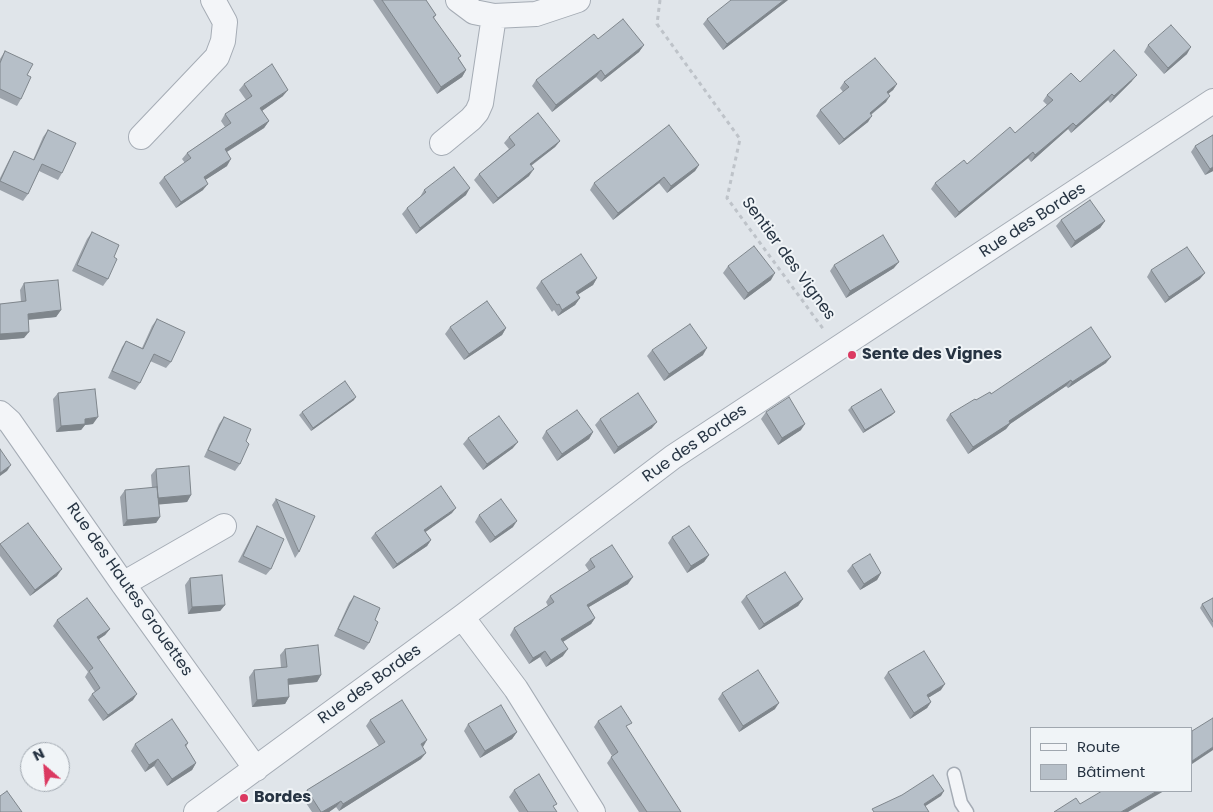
<!DOCTYPE html>
<html>
<head>
<meta charset="utf-8">
<style>
  body { margin:0 }
  #map { position:relative; width:1213px; height:812px; overflow:hidden; background:#e0e5ea; font-family:Poppins,sans-serif }
  canvas { display:block }
  .legend { position:absolute; left:1030px; top:727px; width:162px; height:65px; box-sizing:border-box; background:#f0f4f7; border:1px solid #a0a7af; margin:0; padding:6px 9px; list-style:none; font-size:15px; color:#273443 }
  .legend li { display:flex; align-items:center; gap:10px; height:25px }
  .legend b { width:25px; border:1px solid #a0a7af }
  .north { position:absolute; left:20px; top:742px; width:50px; height:50px; box-sizing:border-box; background:#f0f4f7; border:1px solid #a0a7af; border-radius:50%; rotate:333deg; font-size:14px; font-weight:700; line-height:20px; text-align:center; color:#273443 }
  .north::after { content:''; display:block; margin:auto; width:18px; height:22px; background:#db3961; clip-path:polygon(50% 0,100% 100%,50% 72%,0 100%) }
</style>
</head>
<body>
<div id="map">
<canvas width="1213" height="812"></canvas>
<ul class="legend">
<li><b style="height:6px;background:#f3f5f8"></b>Route</li>
<li><b style="height:14px;background:#b6bfc8"></b>Bâtiment</li>
</ul>
<div class="north">N</div>
</div>
<script>
const ctx = document.querySelector('canvas').getContext('2d');
ctx.lineJoin = 'round';
function shape(rows) {
  const path = new Path2D();
  for (const r of rows) {
    path.moveTo(r[0], r[1]);
    for (let i = 2; i < r.length; i += 2) path.lineTo(r[i], r[i + 1]);
  }
  return path;
}
function strokePath(path, color, width, dash) {
  ctx.strokeStyle = color;
  ctx.lineWidth = width;
  ctx.lineCap = dash ? 'butt' : 'round';
  ctx.setLineDash(dash || []);
  ctx.stroke(path);
}
function paint(path, color) {
  ctx.fillStyle = color;
  ctx.fill(path, 'evenodd');
}
function write(font, color, halo, rows, align = 'center') {
  ctx.font = font + ' Poppins,sans-serif';
  ctx.lineWidth = 4;
  ctx.setLineDash([]);
  ctx.textBaseline = 'middle';
  ctx.strokeStyle = halo;
  ctx.fillStyle = color;
  for (const [text, x, y, turn = 0] of rows) {
    ctx.save();
    ctx.translate(x, y);
    ctx.rotate((+turn || 0) * Math.PI / 180);
    ctx.textAlign = isNaN(turn) ? turn : align;
    if (halo) ctx.strokeText(text, 0, 0);
    ctx.fillText(text, 0, 0);
    ctx.restore();
  }
}
const path = shape([
  [660,0,657,24,740,139,727,198,824,330]
]);
const service = shape([
  [954,774,961,803,967,812]
]);
const minor = shape([
  [458,0,474,12,494,16,536,14,578,0],
  [141,137,217,57,223,41,225,22,213,0],
  [442,143,471,119,477,112,481,103,494,16],
  [0,413,10,422,123,584,256,769],
  [123,584,224,526],
  [462,617,516,689,593,812],
  [196,812,462,617,673,457,1213,101]
]);
const wall = shape([
  [373,0,426,0,436,15,434,18,466,70,462,77,437,94],
  [788,0,723,50,703,24,707,19],
  [598,39,644,45,639,52,601,82,596,77,552,112,532,86,536,80],
  [1148,45,1187,54,1164,74,1144,52],
  [5,51,27,75,21,99,17,106,0,98,0,59],
  [1132,81,1110,103,1108,100,1071,133,1068,129,1031,162,1028,158,955,218,931,189,935,183,967,164,1015,133,1047,105,1043,101,1047,95,1080,82],
  [844,82,897,84,893,90,888,94,886,102,871,115,868,122,839,145,816,116,820,110,843,92,840,88],
  [244,84,283,96,262,111,269,121,264,128,227,152,227,166,205,180,203,190,176,208,159,183,164,177,185,163,182,159,187,153,225,127,221,121,225,114,246,100,239,90],
  [48,130,62,173,58,180,39,171,28,194,23,201,0,190,0,178,10,158,14,151,33,160,43,137],
  [1213,135,1213,171,1205,175,1191,152,1195,146],
  [509,137,560,141,555,147,531,166,529,176,493,204,474,180,479,174,509,149,504,143],
  [699,165,695,171,667,193,659,183,613,220,590,190,594,183],
  [424,190,466,195,416,234,402,214,407,208,420,197],
  [1061,220,1105,221,1100,228,1071,248,1056,226],
  [92,232,114,257,108,279,103,286,72,271,87,239],
  [834,265,894,268,846,298,830,271],
  [728,266,771,280,744,300,723,273],
  [1151,270,1200,279,1165,303,1147,277],
  [597,278,593,285,578,294,580,298,575,305,558,316,554,310,552,312,536,288,541,281],
  [24,283,61,310,56,317,28,320,24,338,0,340,0,304,21,302,20,290],
  [157,319,171,362,166,368,150,361,140,383,135,390,108,378,122,347,126,341,142,348,152,326],
  [450,327,506,328,502,335,464,360,445,334],
  [652,350,703,355,664,381,647,356],
  [1106,363,1068,388,1066,386,1010,424,1006,429,968,454,946,420,950,414,991,394],
  [58,393,93,424,85,425,81,430,56,432,53,399],
  [354,400,311,431,299,415,302,412],
  [851,407,892,415,863,433,848,410],
  [766,412,801,430,778,445,761,419],
  [224,417,246,441,240,464,235,471,204,457,219,424],
  [600,419,652,428,614,454,595,425],
  [546,431,593,432,589,439,557,461,542,438],
  [468,438,513,448,483,470,463,444],
  [156,469,191,495,187,502,159,504,160,517,156,523,123,526,120,497,125,490,152,488,151,475],
  [276,499,299,552,295,558,272,505],
  [452,513,425,532,431,540,427,546,393,569,371,538,375,533],
  [479,515,513,527,490,543,475,522],
  [257,526,271,569,266,575,238,562,253,533],
  [672,537,709,555,704,562,687,573,668,543],
  [0,544,57,576,30,596,0,556],
  [590,559,628,584,589,607,595,618,591,624,563,642,563,656,546,667,540,657,529,664,510,635,514,628,548,606,546,602,550,596,589,571,585,565],
  [852,565,881,573,877,580,860,590,847,571],
  [190,578,225,605,220,611,188,614,185,585],
  [354,596,375,620,369,643,364,650,334,636,349,603],
  [746,596,803,599,798,606,759,630,741,602],
  [1213,598,1213,628,1200,608,1202,604],
  [57,620,110,629,105,635,99,639,133,700,103,721,88,700,92,694,95,692,85,677,88,672,53,626],
  [285,649,321,675,317,682,288,685,289,697,285,704,252,707,249,677,254,670,281,668,280,655],
  [888,672,941,690,928,698,931,702,927,708,910,719,884,678],
  [722,693,775,709,739,732,718,699],
  [370,720,422,747,421,759,339,811,336,807,329,812,312,812,302,797,307,790,379,746,366,726],
  [598,721,627,729,681,812,639,812,607,763,612,756,594,727],
  [468,724,517,732,512,739,480,758,464,731],
  [188,743,186,747,196,763,192,770,167,786,154,766,145,772,131,751,135,744],
  [514,790,554,808,557,812,519,812,509,797]
]);
const shadedWall = shape([
  [784,0,788,0,723,50,727,44],
  [644,45,639,52,601,82,605,76],
  [1191,47,1187,54,1164,74,1168,68],
  [466,70,462,77,437,94,441,87],
  [601,70,596,77,552,112,556,105],
  [1137,75,1132,81,1110,103,1114,96],
  [897,84,893,90,883,98,887,92],
  [288,90,283,96,256,115,260,108],
  [1112,94,1108,100,1071,133,1076,126],
  [890,96,886,102,865,119,870,113],
  [872,116,868,122,839,145,844,139],
  [269,121,264,128,220,156,225,149],
  [1073,123,1068,129,1031,162,1035,155],
  [560,141,555,147,525,170,530,164],
  [1033,152,1028,158,955,218,959,212],
  [231,159,227,166,199,184,204,177],
  [699,165,695,171,667,193,671,186],
  [1213,167,1213,171,1205,175,1210,169],
  [534,169,529,176,493,204,498,198],
  [664,177,659,183,613,220,618,213],
  [208,184,203,190,176,208,181,202],
  [470,188,466,195,416,234,420,228],
  [1105,221,1100,228,1071,248,1075,241],
  [899,262,894,268,846,298,850,291],
  [775,273,771,280,744,300,748,293],
  [1205,273,1200,279,1165,303,1169,297],
  [597,278,593,285,571,299,576,292],
  [580,298,575,305,558,316,562,310],
  [61,310,56,317,23,320,28,314],
  [506,328,502,335,464,360,469,354],
  [29,332,24,338,0,340,0,334],
  [707,348,703,355,664,381,669,374],
  [1111,357,1106,363,1068,388,1072,382],
  [1071,380,1066,386,1010,424,1006,429,968,454,973,447,1009,421],
  [356,397,354,400,311,431,313,428],
  [895,412,892,415,863,433,865,430],
  [98,417,93,424,85,425,81,430,56,432,61,426,85,419],
  [657,422,652,428,614,454,618,447],
  [805,424,801,430,778,445,782,438],
  [593,432,589,439,557,461,562,454],
  [518,442,513,448,483,470,487,464],
  [11,465,7,471,0,476,0,473],
  [191,495,187,502,154,505,158,498],
  [456,508,452,513,420,536,424,530],
  [160,517,156,523,123,526,127,520],
  [517,521,513,527,490,543,495,537],
  [431,540,427,546,393,569,397,564],
  [709,555,704,562,687,573,691,566],
  [62,569,57,576,30,596,35,590],
  [881,573,877,580,860,590,864,584],
  [633,577,628,584,582,611,587,605],
  [803,599,798,606,759,630,764,624],
  [225,605,220,611,188,614,192,607],
  [595,618,591,624,556,646,561,639],
  [110,629,105,635,93,643,97,637],
  [568,649,563,656,546,667,551,660],
  [545,651,540,657,529,664,533,658],
  [321,675,317,682,283,685,288,679],
  [945,684,941,690,923,701,927,695],
  [137,694,133,700,103,721,108,715],
  [289,697,285,704,252,707,257,700],
  [931,702,927,708,910,719,914,713],
  [779,703,775,709,739,732,743,726],
  [517,732,512,739,480,758,485,751],
  [427,740,423,747,421,744],
  [1213,747,1213,750,1192,764,1192,761],
  [426,753,421,759,339,811,343,804],
  [158,759,154,766,145,772,149,765],
  [196,763,192,770,167,786,172,779],
  [944,791,941,796,921,809,924,804],
  [1157,791,1164,791,1128,812,1121,812],
  [341,801,336,807,329,812,322,812]
]);
const building = shape([
  [382,0,426,0,436,15,433,17,461,56,458,58,466,70,441,87,382,0],
  [731,0,784,0,727,44,707,19,731,0],
  [623,19,644,45,605,76,601,70,556,105,536,80,594,34,598,39,623,19],
  [1171,25,1191,47,1168,68,1148,45,1171,25],
  [1114,50,1137,75,1114,96,1112,94,1076,126,1073,123,1035,155,1033,152,959,212,935,183,964,160,967,164,1010,127,1015,133,1053,100,1047,95,1071,73,1080,82,1114,50],
  [5,51,33,64,27,75,31,77,21,99,0,89,0,63,5,51],
  [875,58,897,84,887,92,890,96,870,113,872,116,844,139,820,110,849,87,844,82,875,58],
  [272,64,288,90,260,108,269,121,225,149,231,159,204,177,208,184,181,202,164,177,191,158,187,153,231,123,225,114,252,96,244,84,272,64],
  [538,113,560,141,530,164,534,169,498,198,479,174,515,145,509,137,538,113],
  [669,125,699,165,671,186,664,177,618,213,594,183,669,125],
  [48,130,76,143,62,173,42,164,28,194,0,181,14,151,34,160,48,130],
  [1213,135,1213,167,1210,169,1195,146,1213,135],
  [454,167,470,188,420,228,407,208,426,192,424,190,454,167],
  [1090,200,1105,221,1075,241,1061,220,1090,200],
  [92,232,119,245,114,257,117,259,108,279,77,265,92,232],
  [883,235,899,262,850,291,834,265,883,235],
  [754,246,775,273,748,293,728,266,754,246],
  [1187,247,1205,273,1169,297,1151,270,1187,247],
  [581,254,597,278,576,292,580,298,562,310,559,304,557,305,541,281,581,254],
  [58,280,61,310,28,314,29,332,0,334,0,304,26,301,24,283,58,280],
  [487,301,506,328,469,354,450,327,487,301],
  [157,319,185,332,171,362,154,354,140,383,112,371,126,341,143,349,157,319],
  [690,324,707,348,669,374,652,350,690,324],
  [1091,327,1111,357,1072,382,1071,380,1009,421,1010,423,973,447,950,414,975,399,976,400,990,392,991,394,1091,327],
  [345,381,356,397,313,428,302,412,345,381],
  [95,389,98,417,85,419,85,424,61,426,58,393,95,389],
  [881,389,895,412,865,430,851,407,881,389],
  [638,393,657,422,618,447,600,419,638,393],
  [789,397,805,424,782,438,766,412,789,397],
  [577,410,593,432,562,454,546,431,577,410],
  [499,416,518,442,487,464,468,438,499,416],
  [224,417,251,429,246,441,249,444,240,464,208,450,224,417],
  [0,449,11,465,0,473,0,449],
  [189,466,191,495,158,498,156,469,189,466],
  [441,486,456,508,424,530,431,540,397,564,375,533,441,486],
  [157,487,160,517,127,520,125,490,157,487],
  [276,499,315,516,299,552,276,499],
  [501,499,517,521,495,537,479,515,501,499],
  [28,523,62,569,35,590,0,544,28,523],
  [257,526,284,539,271,569,243,556,257,526],
  [689,526,709,555,691,566,672,537,689,526],
  [612,545,633,577,587,605,595,618,561,639,568,649,551,660,545,651,533,658,514,628,554,602,550,596,595,567,590,559,612,545],
  [870,554,881,573,864,584,852,565,870,554],
  [785,572,803,599,764,624,746,596,785,572],
  [222,575,225,605,192,607,190,578,222,575],
  [354,596,380,608,375,620,378,622,369,643,338,629,354,596],
  [87,598,110,629,97,637,137,694,108,715,92,694,100,688,89,671,93,668,57,620,87,598],
  [1213,598,1213,622,1202,604,1213,598],
  [318,645,321,675,288,679,289,697,257,700,254,670,287,667,285,649,318,645],
  [924,651,945,684,927,695,931,702,914,713,888,672,924,651],
  [758,670,779,703,743,726,722,693,758,670],
  [402,700,427,740,421,744,426,753,343,804,341,801,322,812,321,812,307,790,385,742,370,720,402,700],
  [501,705,517,732,485,751,468,724,501,705],
  [621,706,632,723,626,726,681,812,647,812,611,757,618,752,598,721,621,706],
  [1213,718,1213,747,1192,761,1192,731,1213,718],
  [172,719,188,743,185,745,196,763,172,779,158,759,149,765,135,744,172,719],
  [539,774,557,804,553,806,557,812,528,812,514,790,539,774],
  [933,775,944,791,924,804,929,812,874,812,872,809,902,795,933,775],
  [7,791,22,812,0,812,0,796,7,791],
  [1102,791,1157,791,1121,812,1054,812,1076,798,1080,804,1102,791]
]);
const markers = [
  [852,355,5,"#db3961"],
  [244,798,5,"#db3961"]
];
const streetNames = [
  ["Rue des Bordes",1033,221,-33],
  ["Sentier des Vignes",788,259,54],
  ["Rue des Bordes",695,444,-35],
  ["Rue des Hautes Grouettes",129,590,55],
  ["Rue des Bordes",370,685,-36]
];
const poiNames = [
  ["Sente des Vignes",862,355],
  ["Bordes",254,798]
];
strokePath(service, '#a5acb5', 15);
strokePath(minor, '#a5acb5', 26);
strokePath(path, '#bec3c9', 3, [4, 4]);
strokePath(service, '#f3f5f8', 12);
strokePath(minor, '#f3f5f8', 24);
paint(wall, '#9da4ac');
paint(shadedWall, '#7f868c');
paint(building, '#b6bfc8');
strokePath(building, '#7f868c', 1);
for (const [x, y, r, color] of markers) {
  const dot = new Path2D();
  dot.arc(x, y, r, 0, 2 * Math.PI);
  ctx.fillStyle = color;
  ctx.fill(dot);
  strokePath(dot, '#f0f4f7', 2);
}
write('16px', '#273443', '#f0f4f7', streetNames);
write('bold 16px', '#273443', '#f0f4f7', poiNames, 'left');
</script>
</body>
</html>
